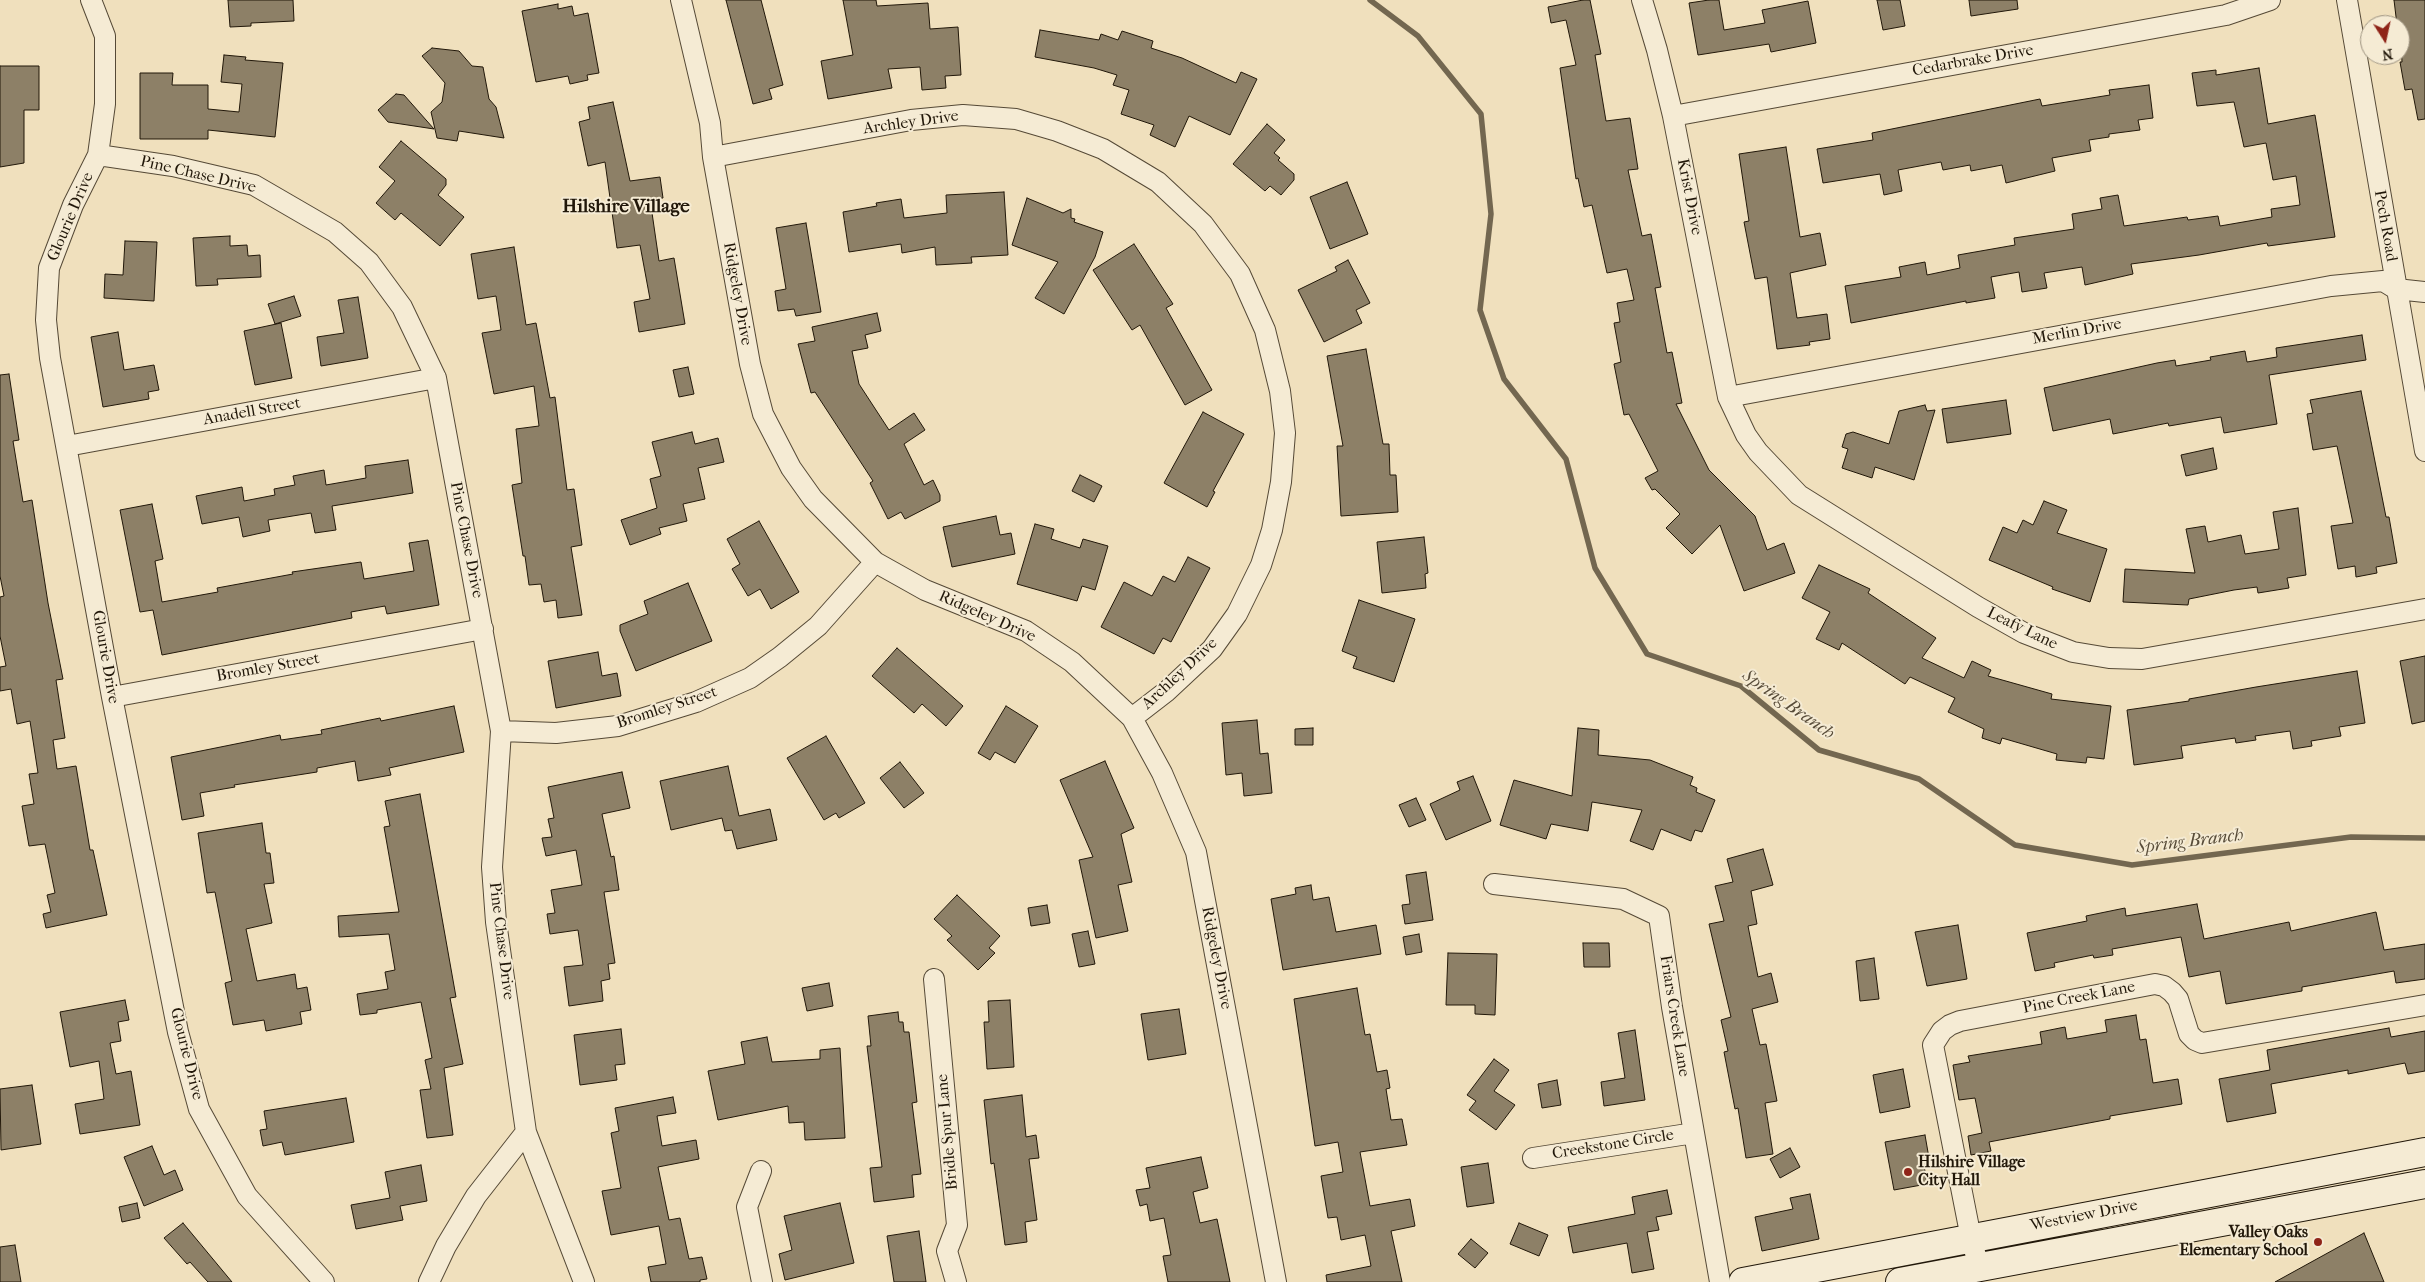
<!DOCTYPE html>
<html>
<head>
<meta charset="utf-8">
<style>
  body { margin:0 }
  #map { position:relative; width:2425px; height:1282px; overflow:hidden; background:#f0e0bd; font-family:"IM FELL French Canon",serif }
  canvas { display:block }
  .north { position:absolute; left:2360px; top:15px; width:50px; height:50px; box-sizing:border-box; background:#f5ebd4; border:1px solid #a09683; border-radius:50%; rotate:170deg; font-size:14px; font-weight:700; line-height:20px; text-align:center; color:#211709 }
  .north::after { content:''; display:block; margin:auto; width:18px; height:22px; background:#8f2418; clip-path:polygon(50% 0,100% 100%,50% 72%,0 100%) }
</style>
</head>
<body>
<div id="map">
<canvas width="2425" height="1282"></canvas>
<div class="north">N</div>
</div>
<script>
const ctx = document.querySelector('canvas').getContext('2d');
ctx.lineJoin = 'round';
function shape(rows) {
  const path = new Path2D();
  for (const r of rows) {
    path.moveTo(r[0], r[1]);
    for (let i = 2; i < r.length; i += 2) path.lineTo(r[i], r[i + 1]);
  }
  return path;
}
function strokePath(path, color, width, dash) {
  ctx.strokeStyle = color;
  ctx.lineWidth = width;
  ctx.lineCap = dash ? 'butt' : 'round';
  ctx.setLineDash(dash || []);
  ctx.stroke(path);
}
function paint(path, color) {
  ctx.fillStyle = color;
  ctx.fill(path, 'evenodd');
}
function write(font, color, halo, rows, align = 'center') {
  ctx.font = font + ' "IM FELL French Canon",serif';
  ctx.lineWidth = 4;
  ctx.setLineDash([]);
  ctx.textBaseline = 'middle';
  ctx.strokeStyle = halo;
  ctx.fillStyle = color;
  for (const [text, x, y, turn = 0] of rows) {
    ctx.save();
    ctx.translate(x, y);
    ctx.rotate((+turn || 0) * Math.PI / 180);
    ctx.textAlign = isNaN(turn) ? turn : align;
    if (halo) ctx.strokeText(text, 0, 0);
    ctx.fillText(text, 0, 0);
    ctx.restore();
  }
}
const stream = shape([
  [1370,0,1418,36,1481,114,1491,214,1480,310,1504,379,1566,459,1595,568,1647,654,1741,686,1819,750,1919,779,2015,845,2132,865,2351,837,2425,838]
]);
const building = shape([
  [228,0,293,0,294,21,251,23,251,26,230,27,228,0],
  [726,0,761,0,783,85,769,89,772,99,753,104,726,0],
  [843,0,876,0,877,6,928,3,930,29,958,27,961,75,945,76,946,88,922,90,920,67,888,69,892,88,828,99,821,61,853,55,843,0],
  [1583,0,1590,0,1601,54,1595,55,1606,121,1630,118,1638,169,1628,170,1642,236,1651,234,1661,287,1655,288,1667,353,1672,352,1682,403,1676,404,1709,470,1755,516,1767,550,1784,543,1795,573,1744,591,1720,525,1692,554,1666,528,1680,514,1655,489,1652,490,1645,478,1658,471,1629,414,1624,415,1614,364,1621,362,1614,323,1620,322,1617,303,1634,300,1627,269,1607,273,1592,205,1584,207,1578,178,1576,179,1560,68,1576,65,1566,20,1551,23,1548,7,1583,0],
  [1709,0,1719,0,1724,30,1765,23,1762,10,1808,1,1816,43,1771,52,1769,44,1698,55,1689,3,1709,0],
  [1877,0,1900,0,1905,26,1883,30,1877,0],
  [1969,0,2017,0,2018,9,1971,16,1969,0],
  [2394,0,2425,0,2425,119,2418,120,2412,89,2405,90,2400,62,2402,62,2400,25,2397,25,2394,0],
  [558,4,558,9,572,6,574,16,588,13,599,73,587,75,588,80,570,84,568,76,536,82,522,11,558,4],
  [1040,30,1099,40,1101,34,1118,40,1122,31,1153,41,1151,48,1182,58,1236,83,1241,72,1257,79,1230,135,1189,116,1175,147,1150,135,1154,125,1121,114,1129,90,1113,85,1117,75,1094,68,1035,57,1040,30],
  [432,48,459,51,472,66,483,67,489,99,496,107,504,138,459,131,457,141,437,138,431,112,442,102,445,83,422,56,432,48],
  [224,55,246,57,245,60,283,63,275,137,208,130,208,139,140,139,140,73,173,73,172,85,208,85,208,109,239,112,242,84,221,82,224,55],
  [0,66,39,66,39,110,24,110,24,163,0,167,0,66],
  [2259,68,2268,124,2315,115,2335,237,2268,246,2267,243,2199,255,2131,264,2133,274,2085,285,2082,267,2044,273,2047,288,2022,292,2019,272,1991,277,1995,298,1966,303,1966,301,1851,323,1845,286,1901,277,1899,267,1925,262,1927,275,1960,268,1958,255,2015,245,2014,238,2074,229,2072,214,2102,209,2100,198,2118,195,2124,226,2187,217,2188,220,2218,216,2220,226,2272,217,2271,209,2300,205,2296,176,2273,180,2266,143,2244,147,2234,102,2197,106,2192,73,2216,70,2216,75,2259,68],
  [2149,85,2153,118,2138,120,2140,130,2109,134,2109,137,2089,140,2091,151,2052,158,2055,171,2006,183,2002,165,1971,171,1970,165,1943,170,1941,162,1898,170,1902,191,1884,195,1880,174,1823,183,1817,149,1873,140,1872,133,2040,99,2042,106,2110,95,2109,90,2149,85],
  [396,94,404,95,434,129,388,122,378,110,396,94],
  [613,102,630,181,660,177,663,198,650,199,659,261,674,258,685,324,639,332,634,302,650,299,640,245,617,248,605,162,588,166,579,122,590,119,588,107,613,102],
  [1267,124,1285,140,1274,153,1280,158,1278,160,1294,174,1294,180,1281,195,1270,186,1265,191,1233,164,1267,124],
  [401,141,446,179,446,185,438,195,464,217,440,246,401,213,395,220,376,203,395,181,379,167,401,141],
  [1786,147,1800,237,1820,233,1826,265,1790,273,1797,318,1827,314,1830,339,1809,342,1810,345,1777,349,1767,277,1755,279,1744,222,1749,221,1739,154,1786,147],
  [1347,182,1368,234,1330,249,1310,197,1347,182],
  [1004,192,1008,255,971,257,972,263,936,265,935,247,902,253,901,244,849,252,843,212,877,206,876,203,901,199,904,218,947,213,946,195,1004,192],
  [1027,198,1063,213,1071,209,1071,218,1075,219,1074,222,1103,232,1095,257,1064,314,1035,298,1058,262,1012,245,1027,198],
  [806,223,821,312,796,316,794,309,778,311,775,291,786,289,776,228,806,223],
  [230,236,230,246,247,245,248,256,260,255,261,277,217,279,218,285,196,286,193,238,230,236],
  [125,241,157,242,154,301,104,298,105,274,123,275,125,241],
  [1134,244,1173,304,1166,308,1212,390,1185,405,1140,325,1132,330,1093,270,1134,244],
  [514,247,526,325,536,323,550,398,555,397,567,490,574,489,582,545,571,547,582,615,558,618,556,600,544,602,541,584,529,585,525,556,523,556,512,485,522,483,516,429,539,426,534,386,494,394,482,333,501,330,496,296,478,299,471,254,514,247],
  [1348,260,1370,303,1356,310,1362,323,1324,342,1298,290,1337,271,1335,267,1348,260],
  [294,296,301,316,275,324,268,304,294,296],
  [358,297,368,358,321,366,317,337,344,333,338,300,358,297],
  [877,313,881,331,865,335,868,348,852,351,859,384,889,430,914,413,925,430,904,444,924,485,933,480,940,495,940,501,905,519,901,512,888,519,870,483,873,481,815,392,811,393,798,344,815,341,812,327,877,313],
  [281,323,292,378,255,385,244,331,281,323],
  [118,332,124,370,154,365,159,390,148,392,149,399,103,407,91,337,118,332],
  [2362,335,2366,360,2269,375,2277,424,2224,433,2221,417,2169,426,2168,423,2113,434,2110,419,2053,431,2044,388,2157,363,2175,360,2176,366,2211,360,2210,357,2245,351,2247,362,2277,357,2276,348,2362,335],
  [1366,349,1383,444,1389,444,1390,475,1396,475,1398,512,1341,516,1337,446,1343,446,1327,356,1366,349],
  [688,367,694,394,679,397,673,370,688,367],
  [9,374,19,440,13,441,23,502,32,500,48,603,63,679,56,680,65,738,53,740,57,769,76,766,90,850,93,850,107,915,46,928,43,914,51,912,47,895,55,893,45,844,29,846,22,806,34,804,29,774,38,773,30,721,17,724,11,689,0,691,0,667,6,666,0,636,0,597,4,596,0,576,0,375,9,374],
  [2361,391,2386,517,2389,517,2397,563,2376,567,2377,573,2356,577,2355,566,2338,569,2331,526,2353,523,2337,446,2313,450,2307,414,2313,413,2310,400,2361,391],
  [2006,400,2011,434,1947,443,1942,409,2006,400],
  [1925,405,1927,411,1935,410,1914,480,1875,467,1872,478,1842,468,1848,449,1842,447,1846,434,1853,432,1889,444,1899,411,1925,405],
  [1203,412,1244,434,1213,491,1215,492,1207,507,1164,483,1203,412],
  [692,432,695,444,718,438,724,462,698,468,705,499,683,504,687,521,659,528,661,534,630,545,621,520,657,508,650,479,661,476,652,442,692,432],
  [2213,448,2217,469,2186,476,2181,455,2213,448],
  [408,460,413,493,332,506,336,530,315,533,311,513,268,520,270,531,243,537,239,517,202,524,196,496,242,487,244,501,275,495,274,489,295,485,293,476,324,470,326,485,366,478,365,466,408,460],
  [1080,475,1102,486,1094,502,1072,491,1080,475],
  [2044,501,2067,510,2057,533,2107,549,2090,602,2052,589,2053,587,1989,560,2003,527,2017,533,2023,520,2033,525,2044,501],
  [152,504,163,559,155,561,162,602,218,592,217,588,293,574,292,572,361,562,364,579,414,571,409,543,428,540,439,605,387,614,385,606,351,612,352,618,162,655,153,610,140,612,120,510,152,504],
  [2298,508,2306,575,2287,578,2289,588,2258,593,2257,587,2234,590,2189,599,2188,605,2123,602,2125,569,2195,573,2186,529,2205,526,2208,542,2241,535,2245,554,2279,549,2273,512,2298,508],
  [996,516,1000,535,1011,533,1015,554,952,567,943,527,996,516],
  [759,521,799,592,771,609,760,589,748,596,732,569,740,564,727,539,759,521],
  [1035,524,1054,529,1051,539,1080,548,1083,539,1108,546,1095,590,1082,586,1077,601,1017,584,1035,524],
  [1424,537,1428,573,1425,574,1426,588,1382,593,1377,542,1424,537],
  [1188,557,1210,568,1171,642,1163,638,1154,654,1101,627,1124,582,1152,596,1163,576,1175,582,1188,557],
  [1819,565,1870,589,1868,593,1936,638,1922,658,1964,678,1972,661,1991,670,1988,676,2052,694,2051,699,2111,706,2104,759,2087,757,2086,763,2056,760,2057,754,2002,738,2000,744,1982,738,1984,729,1948,712,1955,698,1910,677,1905,684,1842,643,1839,650,1816,639,1830,612,1802,598,1819,565],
  [688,583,712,641,636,671,620,631,620,625,648,614,644,601,688,583],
  [1359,600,1415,619,1394,682,1353,668,1357,657,1342,651,1359,600],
  [897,648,963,706,946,726,922,704,914,713,872,676,897,648],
  [598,652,602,676,617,673,621,696,556,708,548,661,598,652],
  [2425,656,2425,721,2412,724,2400,661,2425,656],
  [2357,671,2365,723,2339,727,2341,736,2311,741,2312,746,2293,749,2290,731,2255,736,2256,740,2236,743,2235,738,2181,746,2183,758,2134,765,2127,710,2189,701,2189,699,2256,687,2357,671],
  [454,706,464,752,389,768,391,775,358,781,355,761,317,768,317,772,234,785,235,787,200,793,204,816,182,820,171,757,280,735,281,740,322,734,321,730,380,718,381,721,454,706],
  [1006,706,1038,726,1015,763,995,752,990,760,978,753,1006,706],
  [1257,720,1260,754,1268,753,1272,793,1244,796,1242,773,1226,775,1222,723,1257,720],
  [1313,728,1313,745,1295,745,1295,729,1313,728],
  [1578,728,1599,730,1598,755,1650,760,1693,777,1690,785,1697,788,1696,792,1715,800,1702,832,1695,830,1691,841,1661,829,1653,850,1630,841,1642,810,1592,802,1588,831,1551,824,1546,839,1500,825,1514,780,1572,796,1578,728],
  [826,736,865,803,839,818,836,813,824,820,787,758,826,736],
  [1105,761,1134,828,1121,834,1132,882,1118,885,1128,931,1096,938,1079,860,1093,857,1060,780,1105,761],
  [900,762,924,793,904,808,880,778,900,762],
  [728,766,739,816,770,809,777,840,737,849,732,830,725,831,722,818,671,830,660,781,728,766],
  [622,772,630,808,602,814,611,857,614,856,619,890,604,892,615,963,608,964,610,979,601,981,603,1001,569,1006,564,967,583,965,578,930,550,934,547,914,555,913,551,890,582,885,576,850,546,856,542,838,552,837,548,819,554,818,548,787,622,772],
  [1473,776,1491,821,1446,840,1430,804,1460,790,1457,782,1473,776],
  [420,794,456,997,450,998,463,1064,444,1068,453,1135,427,1138,420,1090,431,1089,425,1060,432,1058,421,1002,377,1010,377,1013,360,1015,357,994,388,989,385,972,395,970,389,934,339,937,338,916,399,912,384,827,390,826,385,801,420,794],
  [1416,798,1426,820,1409,827,1399,805,1416,798],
  [262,823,266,853,270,853,274,883,264,884,272,923,246,929,257,981,295,974,297,989,307,987,311,1010,300,1012,302,1024,266,1031,264,1020,233,1025,225,983,232,981,215,892,207,893,198,833,262,823],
  [1763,849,1773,885,1751,891,1757,924,1748,926,1758,977,1771,973,1778,1002,1752,1009,1760,1045,1766,1044,1777,1101,1765,1103,1773,1154,1746,1158,1738,1108,1735,1109,1724,1052,1728,1051,1721,1020,1731,1017,1709,924,1724,921,1715,886,1733,882,1727,859,1763,849],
  [1426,872,1433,920,1405,924,1402,905,1410,904,1406,875,1426,872],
  [1311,885,1313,900,1329,897,1336,932,1376,925,1381,954,1283,970,1271,899,1296,894,1295,888,1311,885],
  [957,895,1000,936,989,948,995,953,978,970,947,940,952,936,934,919,957,895],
  [2197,904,2204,939,2289,922,2291,931,2376,912,2384,950,2425,944,2425,979,2396,983,2394,971,2302,987,2302,991,2226,1004,2220,971,2189,977,2181,937,2112,949,2113,955,2094,958,2093,955,2054,963,2055,967,2035,971,2027,933,2087,921,2086,916,2125,908,2126,916,2197,904],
  [1047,905,1050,923,1031,926,1028,908,1047,905],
  [1958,925,1967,979,1927,986,1915,932,1958,925],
  [1088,931,1095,964,1079,967,1072,934,1088,931],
  [1419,934,1422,952,1406,955,1403,937,1419,934],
  [1583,943,1609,943,1610,967,1584,967,1583,943],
  [1448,953,1497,954,1495,1015,1475,1014,1475,1005,1446,1005,1448,953],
  [1874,958,1879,999,1860,1001,1856,961,1874,958],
  [829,983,833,1006,807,1011,802,988,829,983],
  [1357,988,1365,1035,1370,1034,1377,1072,1387,1070,1390,1088,1386,1089,1391,1120,1402,1119,1407,1145,1360,1152,1370,1206,1410,1199,1415,1226,1391,1231,1402,1282,1327,1282,1326,1275,1371,1266,1365,1235,1341,1240,1337,1217,1328,1218,1321,1176,1343,1172,1338,1142,1315,1146,1294,999,1357,988],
  [125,1000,129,1020,118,1022,121,1041,110,1043,116,1074,131,1071,140,1125,80,1134,75,1104,104,1099,99,1061,70,1067,60,1012,125,1000],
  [1010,1000,1014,1067,987,1069,984,1022,989,1022,988,1001,1010,1000],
  [1179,1009,1186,1054,1148,1060,1141,1014,1179,1009],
  [898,1012,899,1022,903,1022,904,1032,909,1032,917,1102,912,1103,921,1174,912,1175,914,1197,874,1202,870,1168,882,1167,867,1046,871,1046,868,1016,898,1012],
  [2136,1015,2140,1040,2146,1039,2153,1083,2178,1079,2182,1104,2110,1116,2110,1119,1989,1142,1991,1151,1971,1155,1968,1136,1982,1133,1975,1098,1959,1100,1953,1065,1970,1062,1968,1056,2042,1044,2040,1032,2065,1027,2067,1039,2107,1032,2105,1020,2136,1015],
  [2389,1028,2391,1037,2425,1031,2425,1071,2408,1074,2405,1063,2348,1074,2348,1070,2271,1084,2276,1113,2227,1122,2219,1079,2270,1070,2267,1050,2389,1028],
  [621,1029,625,1064,615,1065,617,1080,580,1085,574,1035,621,1029],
  [1635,1030,1645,1100,1604,1106,1601,1082,1625,1078,1618,1033,1635,1030],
  [767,1037,772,1062,820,1059,820,1050,840,1048,845,1138,805,1140,804,1122,789,1123,788,1106,718,1120,708,1071,745,1064,741,1042,767,1037],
  [1494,1059,1509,1070,1494,1091,1515,1105,1496,1130,1469,1110,1476,1101,1467,1095,1494,1059],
  [1903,1069,1910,1107,1880,1113,1873,1075,1903,1069],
  [1557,1080,1561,1105,1542,1108,1538,1084,1557,1080],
  [32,1085,41,1144,1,1150,0,1089,32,1085],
  [1022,1095,1026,1137,1036,1135,1039,1158,1029,1159,1037,1220,1025,1222,1027,1242,1005,1245,994,1163,991,1164,984,1100,1022,1095],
  [673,1097,676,1113,657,1116,662,1146,696,1140,699,1159,658,1167,669,1220,680,1218,689,1259,702,1257,707,1279,700,1280,700,1282,651,1282,648,1267,666,1264,659,1226,611,1235,602,1191,621,1188,611,1133,619,1131,615,1108,673,1097],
  [346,1098,354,1142,285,1155,282,1142,263,1146,260,1130,267,1129,264,1111,346,1098],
  [1925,1135,1929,1158,1923,1159,1927,1184,1894,1190,1885,1142,1925,1135],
  [152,1146,164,1175,175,1170,183,1190,144,1206,124,1157,152,1146],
  [1790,1148,1800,1167,1780,1178,1770,1159,1790,1148],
  [1201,1157,1208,1188,1193,1192,1200,1223,1217,1219,1230,1282,1168,1282,1163,1256,1171,1255,1164,1218,1150,1221,1147,1204,1140,1206,1136,1190,1150,1188,1146,1168,1201,1157],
  [1488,1163,1494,1203,1467,1207,1461,1167,1488,1163],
  [421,1165,427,1201,400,1206,403,1220,356,1229,351,1205,390,1198,385,1172,421,1165],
  [1667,1190,1672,1214,1656,1217,1659,1230,1647,1232,1654,1269,1632,1273,1627,1243,1573,1253,1568,1227,1635,1214,1632,1197,1667,1190],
  [1810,1194,1819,1239,1762,1251,1755,1217,1793,1209,1790,1198,1810,1194],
  [137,1203,140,1218,122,1222,119,1207,137,1203],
  [840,1203,854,1263,785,1280,779,1254,792,1250,784,1216,840,1203],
  [183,1223,232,1282,208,1282,190,1262,187,1264,164,1238,183,1223],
  [1519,1223,1548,1235,1539,1256,1510,1244,1519,1223],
  [919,1231,926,1282,894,1282,887,1236,919,1231],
  [2364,1233,2384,1282,2275,1282,2364,1233],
  [1471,1239,1488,1253,1475,1268,1458,1254,1471,1239],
  [15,1245,21,1282,0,1282,0,1247,15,1245]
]);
const minor = shape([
  [91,0,105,36,105,104,98,155,73,205,49,268,46,320,50,358,112,697,178,1032,199,1109,247,1196,324,1282],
  [681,0,710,123,713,157,750,364,763,414,791,468,813,499,875,562,925,590,1026,631,1072,662,1132,718,1162,773,1196,852,1276,1282],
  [1642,0,1657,50,1673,116,1728,397,1746,435,1758,452,1799,495,1978,607,2024,633,2073,652,2109,658,2142,659,2425,609],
  [2347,0,2425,451],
  [1673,116,2226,15,2270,0],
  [98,155,173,166,254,185,335,232,369,262,402,307,436,378,501,731,492,867,496,922,526,1132,584,1282],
  [713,157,911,120,963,115,1016,119,1057,131,1103,149,1158,182,1203,224,1240,274,1265,330,1280,391,1285,433,1281,482,1272,530,1261,565,1237,614,1212,649,1167,691,1132,718],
  [1728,397,2331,286,2383,281,2396,289,2425,292],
  [67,446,436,378],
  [112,697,483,629],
  [501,731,556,733,618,726,696,702,750,678,780,657,818,626,875,562],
  [1494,884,1623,899,1659,916,1672,1007,1720,1282],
  [934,979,957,1225,947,1251,956,1282],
  [1533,1158,1694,1133],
  [761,1171,747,1207,762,1282],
  [1979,1267,1971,1238,1933,1045,1942,1031,1950,1025,1960,1021,2155,984,2164,986,2172,992,2178,999,2189,1034,2195,1040,2202,1043,2425,1005],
  [429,1282,446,1246,476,1196,526,1132]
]);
const secondary = shape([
  [1743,1282,2425,1152],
  [1900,1282,2425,1184]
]);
const markers = [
  [1908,1172,5,"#8f2418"],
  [2318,1242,5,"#8f2418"]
];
const streetNames = [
  ["Cedarbrake Drive",1973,61,-10],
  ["Archley Drive",911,123,-8],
  ["Pine Chase Drive",198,175,13],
  ["Krist Drive",1689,197,79],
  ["Glourie Drive",71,217,-67],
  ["Pech Road",2385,226,80],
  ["Ridgeley Drive",737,294,80],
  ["Merlin Drive",2077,332,-10],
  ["Anadell Street",252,412,-10],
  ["Pine Chase Drive",466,540,79],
  ["Ridgeley Drive",987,617,24],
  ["Leafy Lane",2022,629,26],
  ["Glourie Drive",105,657,80],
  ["Bromley Street",268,668,-10],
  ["Archley Drive",1180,674,-43],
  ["Bromley Street",667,708,-18],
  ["Pine Chase Drive",501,941,83],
  ["Ridgeley Drive",1216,958,79],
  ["Pine Creek Lane",2079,998,-11],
  ["Friars Creek Lane",1674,1016,81],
  ["Glourie Drive",186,1054,76],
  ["Bridle Spur Lane",948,1132,-95],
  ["Creekstone Circle",1613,1145,-9],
  ["Westview Drive",2084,1216,-11]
];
const poiNames = [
  ["Hilshire Village",1918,1163],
  ["City Hall",1918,1181],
  ["Valley Oaks",2308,1233,"right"],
  ["Elementary School",2308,1251,"right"]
];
const waterNames = [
  ["Spring Branch",1788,705,35],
  ["Spring Branch",2190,842,-7]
];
const quarterNames = [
  ["Hilshire Village",626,207]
];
strokePath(stream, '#736750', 5.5);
paint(building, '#8d8067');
strokePath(building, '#211709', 1);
strokePath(minor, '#554936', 22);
strokePath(secondary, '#211709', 30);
strokePath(minor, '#f5ebd4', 20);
strokePath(secondary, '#f5ebd4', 28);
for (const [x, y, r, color] of markers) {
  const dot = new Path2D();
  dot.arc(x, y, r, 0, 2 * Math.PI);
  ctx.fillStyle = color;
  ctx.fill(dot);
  strokePath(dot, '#f5ebd4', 2);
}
write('16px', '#211709', '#f5ebd4', streetNames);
write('bold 16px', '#211709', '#f5ebd4', poiNames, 'left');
write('italic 18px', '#584c39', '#f5ebd4', waterNames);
write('bold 19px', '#211709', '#f5ebd4', quarterNames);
</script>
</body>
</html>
